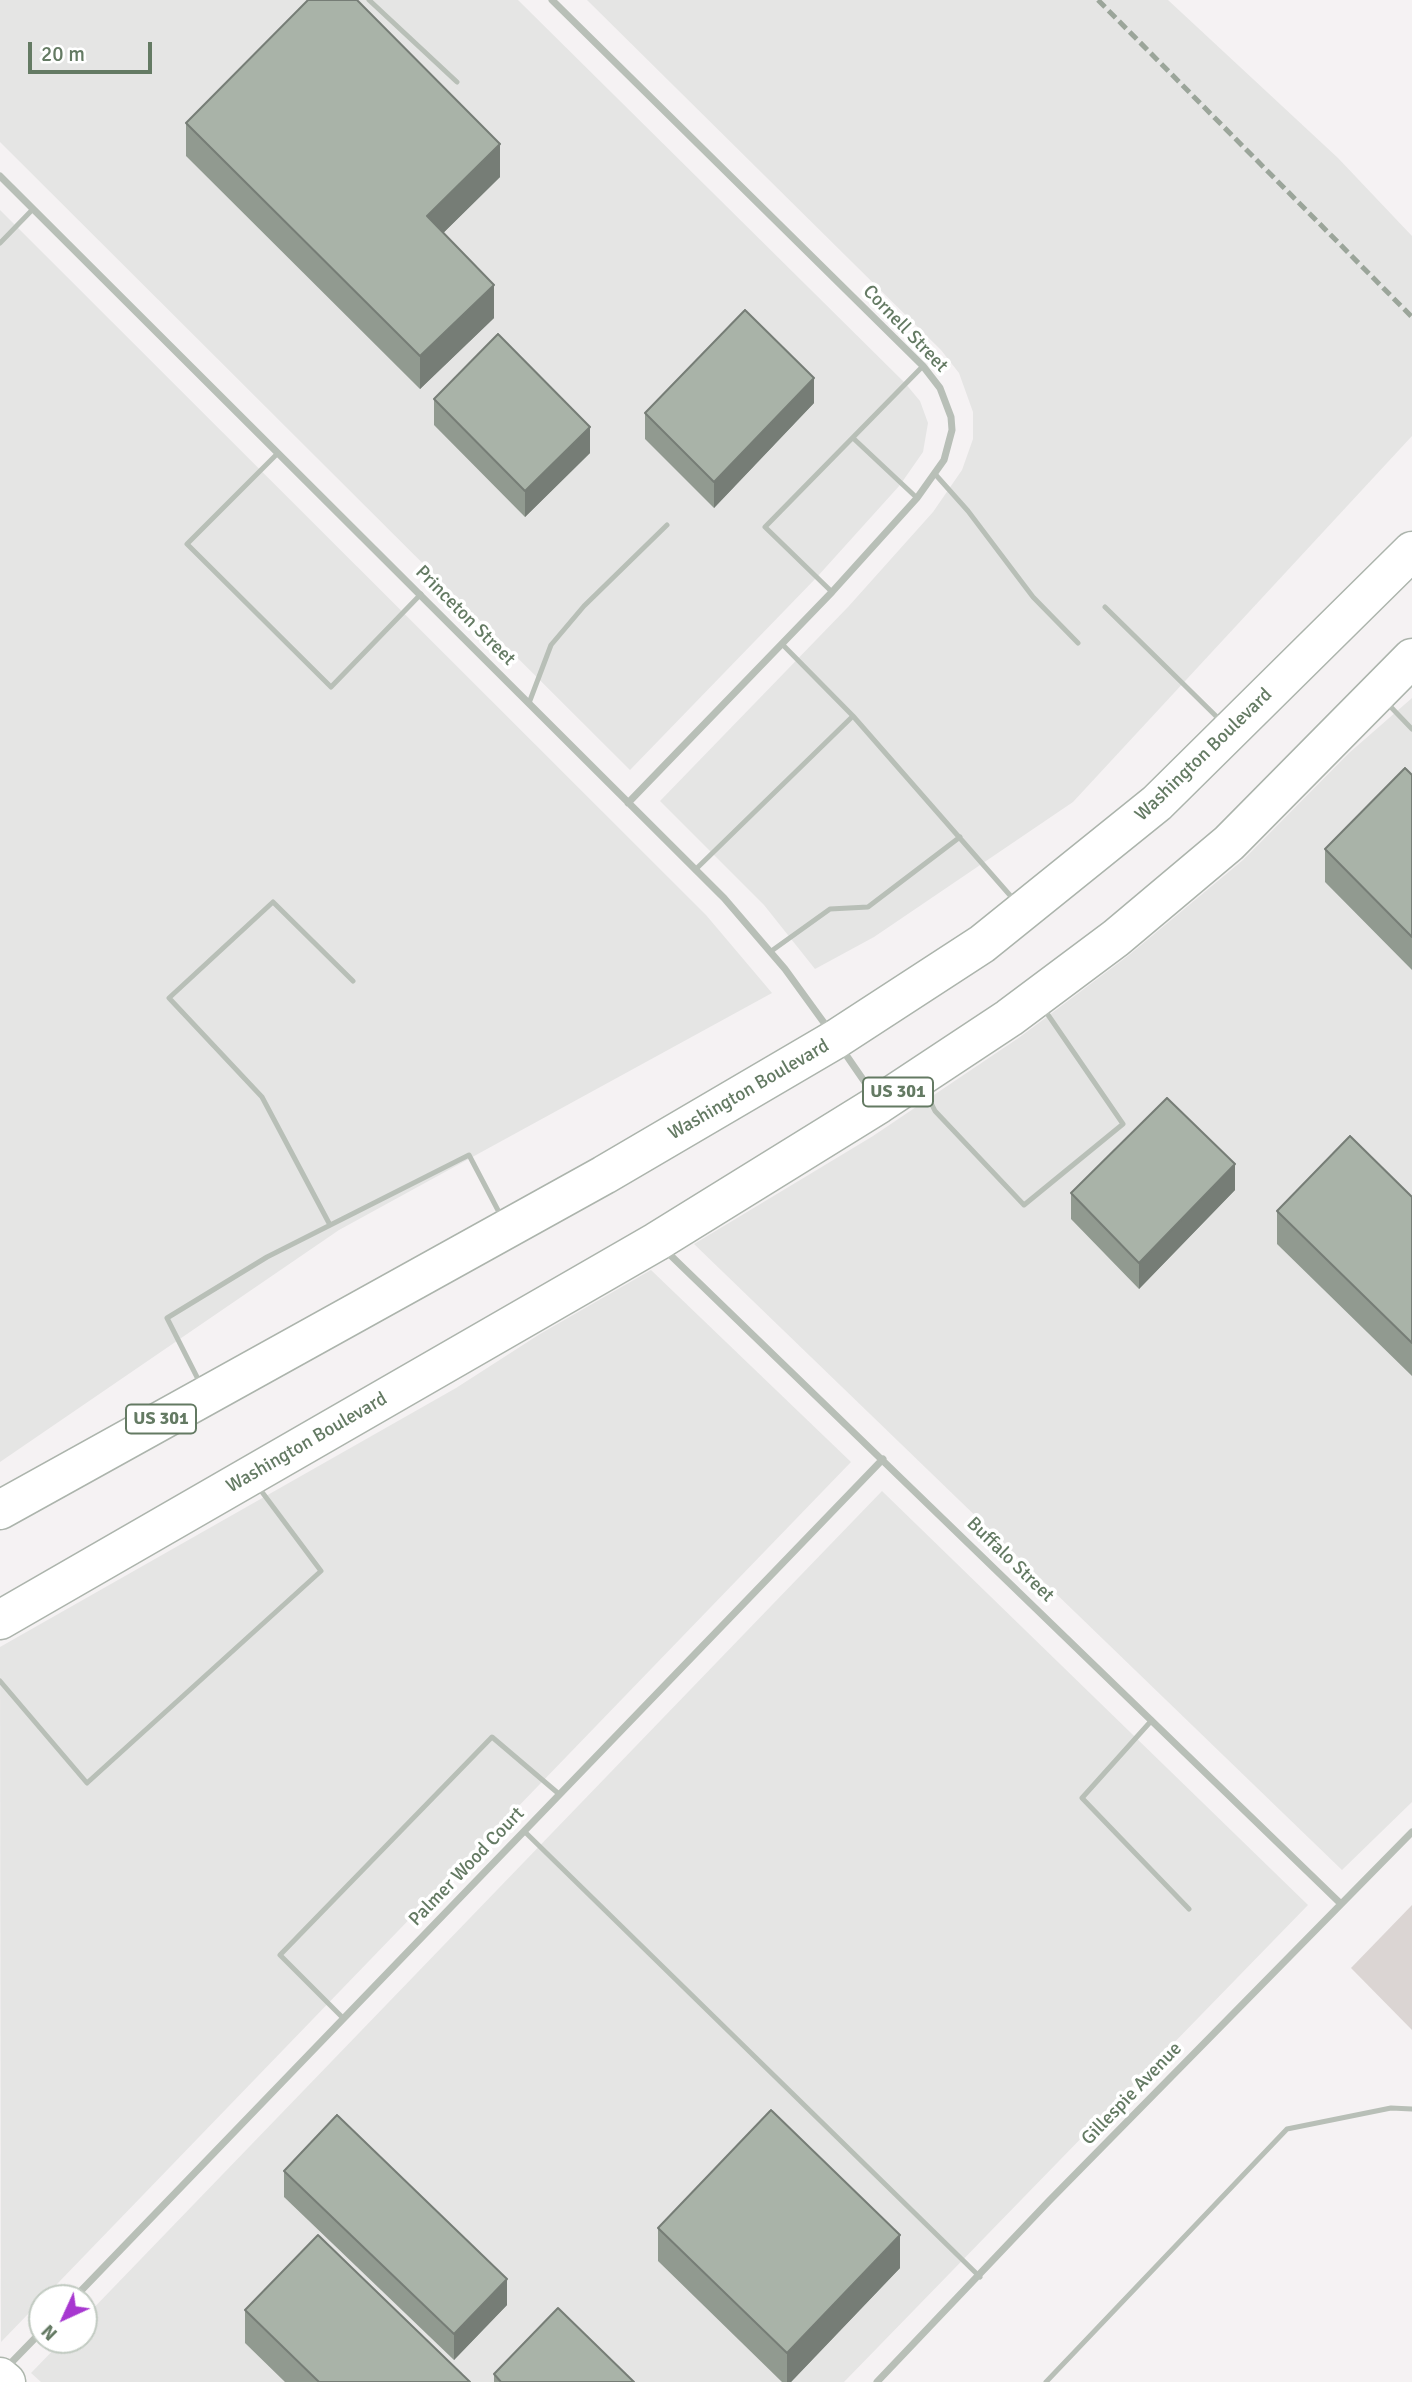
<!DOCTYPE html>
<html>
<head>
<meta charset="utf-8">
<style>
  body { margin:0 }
  #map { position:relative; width:1412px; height:2382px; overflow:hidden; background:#f5f2f3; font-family:Signika,sans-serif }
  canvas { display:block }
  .north { position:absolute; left:28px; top:2284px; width:70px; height:70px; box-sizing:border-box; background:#fff; border:2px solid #c1cac1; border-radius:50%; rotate:225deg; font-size:19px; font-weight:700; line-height:28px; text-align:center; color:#647a63 }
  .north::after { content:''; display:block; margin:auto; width:24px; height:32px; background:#a737d0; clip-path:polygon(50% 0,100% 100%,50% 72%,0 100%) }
  .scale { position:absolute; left:28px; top:42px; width:124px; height:32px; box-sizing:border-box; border:4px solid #647a63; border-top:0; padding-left:9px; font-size:21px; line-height:24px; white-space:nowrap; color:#647a63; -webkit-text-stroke:5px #fff; paint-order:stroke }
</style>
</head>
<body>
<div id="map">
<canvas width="1412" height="2382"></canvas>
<div class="north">N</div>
<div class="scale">20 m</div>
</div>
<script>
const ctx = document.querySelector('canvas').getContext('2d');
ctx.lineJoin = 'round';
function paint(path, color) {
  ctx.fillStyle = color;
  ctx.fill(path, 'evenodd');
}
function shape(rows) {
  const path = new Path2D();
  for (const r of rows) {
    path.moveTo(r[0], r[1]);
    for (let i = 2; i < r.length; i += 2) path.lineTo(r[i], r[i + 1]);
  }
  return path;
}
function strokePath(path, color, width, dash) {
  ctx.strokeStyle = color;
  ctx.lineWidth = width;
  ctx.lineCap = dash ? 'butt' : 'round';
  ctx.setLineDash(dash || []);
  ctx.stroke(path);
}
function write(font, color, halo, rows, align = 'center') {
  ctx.font = font + ' Signika,sans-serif';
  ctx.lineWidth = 7;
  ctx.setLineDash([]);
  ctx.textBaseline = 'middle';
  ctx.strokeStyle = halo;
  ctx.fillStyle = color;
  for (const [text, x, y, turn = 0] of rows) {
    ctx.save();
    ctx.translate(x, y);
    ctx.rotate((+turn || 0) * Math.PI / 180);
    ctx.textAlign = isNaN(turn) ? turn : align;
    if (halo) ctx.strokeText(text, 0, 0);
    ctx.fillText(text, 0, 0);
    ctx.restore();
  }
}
const built = shape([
  [0,0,518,0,905,383,920,401,928,423,923,452,900,485,817,577,630,770,0,142],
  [587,0,1168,0,1338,158,1412,236,1412,436,1073,802,874,937,815,969,764,905,660,801,848,607,933,512,962,470,973,439,973,412,959,373,941,350],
  [0,210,706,915,772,993,339,1230,0,1462],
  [1412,698,1412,1802,1342,1870,694,1244,873,1136,1020,1037,1129,955,1243,860,1349,753],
  [651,1270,851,1462,1,2342,0,1647,456,1388,540,1334],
  [882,1491,1308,1905,844,2382,41,2382,31,2373,63,2340,84,2340,84,2318]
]);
const green = shape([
  [1412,1905,1412,2030,1351,1968]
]);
const lane = shape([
  [369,0,457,82],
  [0,243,33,209],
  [853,438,917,498],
  [278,453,187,544,331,687,421,594],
  [935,474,968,511,1033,597,1078,643],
  [832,592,765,527,923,366],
  [1105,607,1221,721],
  [782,644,853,716],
  [529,703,551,645,584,606,667,525],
  [1387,703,1412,729],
  [695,870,853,716,1015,901],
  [770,952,830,909,868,907,960,837],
  [924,1089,935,1111,1024,1205,1123,1124,1044,1009],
  [330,1225,262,1097,169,998,273,902,353,981],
  [201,1385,167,1318,267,1257,469,1155,501,1216],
  [0,1681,87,1783,321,1571,259,1488],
  [1152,1720,1082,1798,1189,1909],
  [524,1831,980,2277],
  [343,2018,280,1955,492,1737,559,1794],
  [1046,2382,1287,2129,1391,2108,1412,2109]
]);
const street = shape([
  [552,0,923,366,940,388,951,417,952,430,944,460,917,498,832,592,628,803],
  [0,176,724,898,785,969,830,1031],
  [842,1049,873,1094],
  [664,1249,1340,1903],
  [74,2298,883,1459],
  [6,2368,42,2331],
  [877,2382,1049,2201,1412,1832]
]);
const secondary = shape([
  [0,2377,6,2382]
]);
const primary = shape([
  [0,1510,604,1175,836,1039,982,944,1157,803,1412,551],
  [0,1620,656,1242,879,1104,1009,1018,1116,938,1229,843,1412,658]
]);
const rail = shape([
  [1098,0,1412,317]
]);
const wall = shape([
  [186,123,500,177,443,233,494,318,420,389,186,156],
  [434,399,590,453,525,517,434,425],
  [814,403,714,508,645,439,645,413],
  [1412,775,1412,970,1325,882,1325,849],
  [1235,1190,1139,1289,1071,1219,1071,1193],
  [1412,1197,1412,1376,1277,1244,1277,1211],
  [284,2171,507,2305,454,2360,284,2197],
  [658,2228,900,2268,791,2382,782,2382,658,2261],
  [245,2310,470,2382,285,2382,245,2343],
  [494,2374,634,2382,494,2382]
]);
const shadedWall = shape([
  [500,144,500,177,427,249,427,216],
  [494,285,494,318,420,389,420,356],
  [814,378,814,403,714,508,714,482],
  [590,427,590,453,525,517,525,491],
  [1235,1164,1235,1190,1139,1289,1139,1263],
  [900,2235,900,2268,791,2382,787,2382,787,2353],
  [507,2279,507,2305,454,2360,454,2334]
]);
const building = shape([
  [308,0,357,0,500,144,427,216,494,285,420,356,186,123,308,0],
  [745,310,814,378,714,482,645,413,745,310],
  [498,334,590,427,525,491,434,399,498,334],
  [1405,768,1412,775,1412,937,1325,849,1405,768],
  [1167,1098,1235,1164,1139,1263,1071,1193,1167,1098],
  [1350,1136,1412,1197,1412,1343,1277,1211,1350,1136],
  [771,2110,900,2235,787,2353,658,2228,771,2110],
  [337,2115,507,2279,454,2334,284,2171,337,2115],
  [318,2235,470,2382,319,2382,245,2310,318,2235],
  [558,2308,634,2382,501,2382,494,2374,558,2308]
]);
const shields = [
  [898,1092,70],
  [161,1419,70]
];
const shieldNames = [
  ["US 301",898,1092],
  ["US 301",161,1419]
];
const streetNames = [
  ["Cornell Street",905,329,46],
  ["Princeton Street",465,616,45],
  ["Washington Boulevard",1204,755,-44],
  ["Washington Boulevard",749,1090,-30],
  ["Washington Boulevard",307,1443,-30],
  ["Buffalo Street",1010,1560,44],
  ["Palmer Wood Court",467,1867,-46],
  ["Gillespie Avenue",1132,2094,-46]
];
paint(built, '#e5e5e4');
paint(green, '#dbd5d3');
strokePath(secondary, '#adb6ac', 41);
strokePath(primary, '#acb4ac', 41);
strokePath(lane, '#b8bfb7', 5);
strokePath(street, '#b8bfb7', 7);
strokePath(secondary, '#fff', 38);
strokePath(primary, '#fff', 38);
strokePath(rail, '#9ba59a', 5, [10, 5]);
paint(wall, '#919a90');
paint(shadedWall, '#767d76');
paint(building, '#a9b3a8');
strokePath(building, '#767d76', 2);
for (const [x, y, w] of shields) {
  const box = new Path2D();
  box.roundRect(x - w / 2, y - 14.5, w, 29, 5);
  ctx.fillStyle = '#fff';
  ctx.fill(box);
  strokePath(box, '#647a63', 2);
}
write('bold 18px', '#647a63', null, shieldNames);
write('19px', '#647a63', '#fff', streetNames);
</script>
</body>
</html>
